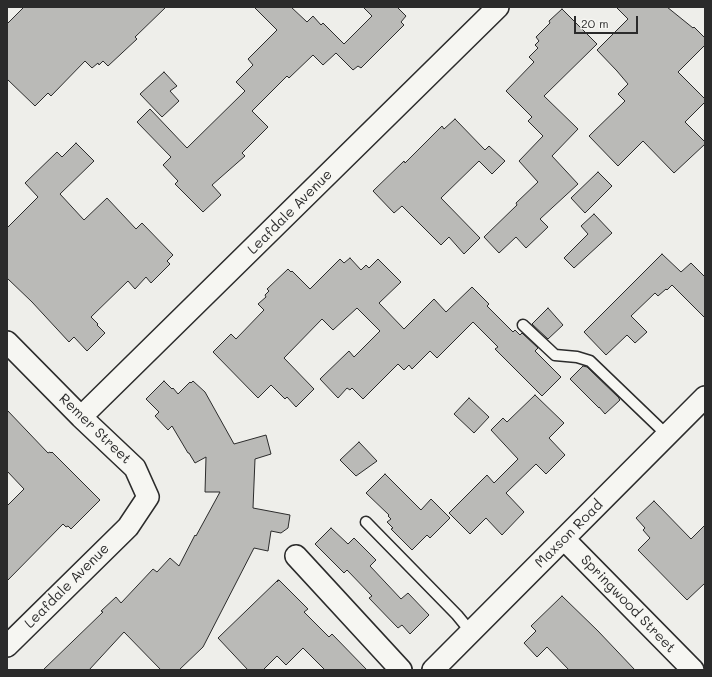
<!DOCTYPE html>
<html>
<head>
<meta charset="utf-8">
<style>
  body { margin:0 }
  #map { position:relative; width:712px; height:677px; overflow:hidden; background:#eeeeea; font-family:Mali,sans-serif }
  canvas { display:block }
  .frame { position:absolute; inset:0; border:8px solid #2b2b2b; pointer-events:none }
  .scale { position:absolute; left:574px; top:16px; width:64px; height:18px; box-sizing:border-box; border:2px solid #2b2b2b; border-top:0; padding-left:5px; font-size:12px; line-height:14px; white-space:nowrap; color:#2b2b2b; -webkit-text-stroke:3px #f6f6f2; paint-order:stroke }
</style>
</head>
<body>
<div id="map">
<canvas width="712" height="677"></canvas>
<div class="frame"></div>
<div class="scale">20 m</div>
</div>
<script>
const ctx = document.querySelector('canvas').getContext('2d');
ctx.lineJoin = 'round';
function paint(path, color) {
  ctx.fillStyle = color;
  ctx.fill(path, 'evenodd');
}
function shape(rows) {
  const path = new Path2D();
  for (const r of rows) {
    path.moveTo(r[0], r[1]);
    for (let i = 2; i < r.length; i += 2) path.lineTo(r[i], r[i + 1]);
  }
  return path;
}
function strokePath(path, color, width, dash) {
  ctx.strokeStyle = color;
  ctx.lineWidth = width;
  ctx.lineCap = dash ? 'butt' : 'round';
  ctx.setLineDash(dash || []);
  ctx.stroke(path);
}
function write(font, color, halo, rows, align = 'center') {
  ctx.font = font + ' Mali,sans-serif';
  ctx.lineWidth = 4;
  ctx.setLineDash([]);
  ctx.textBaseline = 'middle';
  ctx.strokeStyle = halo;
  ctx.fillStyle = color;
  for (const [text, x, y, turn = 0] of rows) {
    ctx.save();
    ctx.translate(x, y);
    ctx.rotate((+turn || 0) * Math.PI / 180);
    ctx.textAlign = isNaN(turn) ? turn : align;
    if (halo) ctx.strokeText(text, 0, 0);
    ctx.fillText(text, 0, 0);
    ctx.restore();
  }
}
const building = shape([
  [24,7,166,7,135,37,137,39,108,66,103,61,99,65,98,63,92,68,85,61,51,96,48,93,35,106,7,79,7,24,24,7],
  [254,7,291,7,307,22,313,16,321,25,323,23,344,44,372,16,363,7,397,7,406,16,401,22,404,25,361,68,358,66,353,70,336,53,323,65,313,55,289,78,287,76,252,111,268,127,242,153,245,156,212,185,221,195,203,212,175,184,178,181,163,165,171,157,137,122,150,109,187,148,245,91,236,82,253,65,248,59,277,30,254,7],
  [616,7,667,7,693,28,694,27,705,38,705,45,678,72,705,99,705,102,685,122,705,142,705,144,674,173,643,141,618,166,589,136,625,101,618,94,628,84,617,71,597,50,628,19,616,7],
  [562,9,597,44,544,96,578,129,552,156,578,184,540,219,548,227,526,248,516,237,499,253,484,237,517,205,516,203,538,182,519,161,543,136,528,121,532,117,506,91,534,62,529,57,538,48,535,45,539,41,536,37,550,23,549,21,562,9],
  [164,72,177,86,170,91,179,101,162,117,140,94,164,72],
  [455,119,485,150,489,146,505,161,492,174,479,161,441,198,480,238,464,254,449,237,441,245,402,206,394,213,373,191,404,161,405,163,442,126,444,129,455,119],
  [76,143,94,161,60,194,84,220,107,198,136,229,142,223,173,255,167,261,170,264,151,283,146,277,135,289,128,281,91,317,98,324,97,325,105,333,87,351,74,337,69,342,32,302,7,278,7,228,38,197,25,183,57,152,62,157,76,143],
  [598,172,612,186,585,213,571,198,598,172],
  [594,214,612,233,574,268,564,258,588,234,581,226,594,214],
  [662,254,681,272,691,263,705,277,705,318,672,285,667,290,666,289,658,296,655,293,631,316,647,332,635,343,627,335,606,355,584,332,662,254],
  [350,258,361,270,366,265,369,268,378,259,401,282,379,303,404,329,434,299,446,312,472,287,489,304,487,306,513,332,515,330,520,335,522,333,538,348,535,351,561,377,542,396,495,349,498,347,473,322,437,358,430,351,412,369,409,365,404,370,398,364,363,399,352,388,350,390,347,388,338,398,320,379,349,351,354,357,380,331,357,308,333,330,322,319,284,358,314,389,296,407,287,397,285,399,271,385,258,398,213,352,231,334,236,339,264,310,258,304,266,297,265,295,269,291,267,289,288,269,291,272,292,271,310,289,340,259,344,263,350,258],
  [548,308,563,325,548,339,532,324,548,308],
  [583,366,587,367,619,398,619,399,620,400,605,414,599,407,599,408,570,379,583,366],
  [164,381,172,389,173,388,178,394,190,382,191,383,193,381,205,392,234,444,266,435,271,454,255,459,253,508,290,515,288,528,281,533,271,531,268,551,254,548,203,647,179,670,161,670,124,632,89,670,43,670,103,612,101,611,116,597,121,603,153,569,157,572,170,558,179,566,195,535,196,536,220,492,205,492,206,457,195,463,189,453,188,453,172,426,168,430,155,416,159,412,146,399,164,381],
  [535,395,564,423,549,438,565,455,546,474,536,464,506,493,524,512,502,535,486,518,470,534,449,513,487,475,494,483,518,459,491,430,503,418,507,422,535,395],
  [469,398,489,417,474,433,454,414,469,398],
  [7,410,48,453,50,452,51,453,52,452,100,500,71,529,68,526,66,527,63,524,7,581,7,506,24,489,7,471,7,410],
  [359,442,377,461,356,476,340,460,359,442],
  [385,474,421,510,431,499,450,518,430,538,427,535,412,550,391,529,393,528,387,522,391,519,388,516,389,515,366,493,385,474],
  [654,501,691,539,705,525,705,583,687,600,638,550,650,538,643,530,645,528,636,518,654,501],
  [331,528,348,544,354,538,376,560,370,566,401,599,408,593,429,615,410,634,402,625,398,628,369,598,372,596,347,570,344,573,315,544,331,528],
  [278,580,277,582,279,580,308,609,304,612,329,637,332,634,367,670,325,670,303,648,286,665,277,656,263,670,248,670,218,638,278,580],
  [562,596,598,631,635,670,569,670,547,647,537,657,524,643,536,631,531,626,562,596]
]);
const lane = shape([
  [523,325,555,355,577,357,590,361,667,435],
  [366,522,457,615,471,632]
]);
const street = shape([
  [7,342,81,417,135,468,148,497,128,527,7,646],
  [81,417,498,7],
  [564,539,693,670],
  [296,556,401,670],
  [433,670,705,397]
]);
const streetNames = [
  ["Leafdale Avenue",290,212,-45],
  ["Remer Street",95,429,44],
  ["Maxson Road",569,534,-45],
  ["Leafdale Avenue",67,586,-45],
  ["Springwood Street",628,604,46]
];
paint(building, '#babab7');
strokePath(building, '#2b2b2b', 1);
strokePath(lane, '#2b2b2b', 13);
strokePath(street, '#2b2b2b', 24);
strokePath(lane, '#f6f6f2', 10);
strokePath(street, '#f6f6f2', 21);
write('14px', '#2b2b2b', '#f6f6f2', streetNames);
</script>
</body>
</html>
